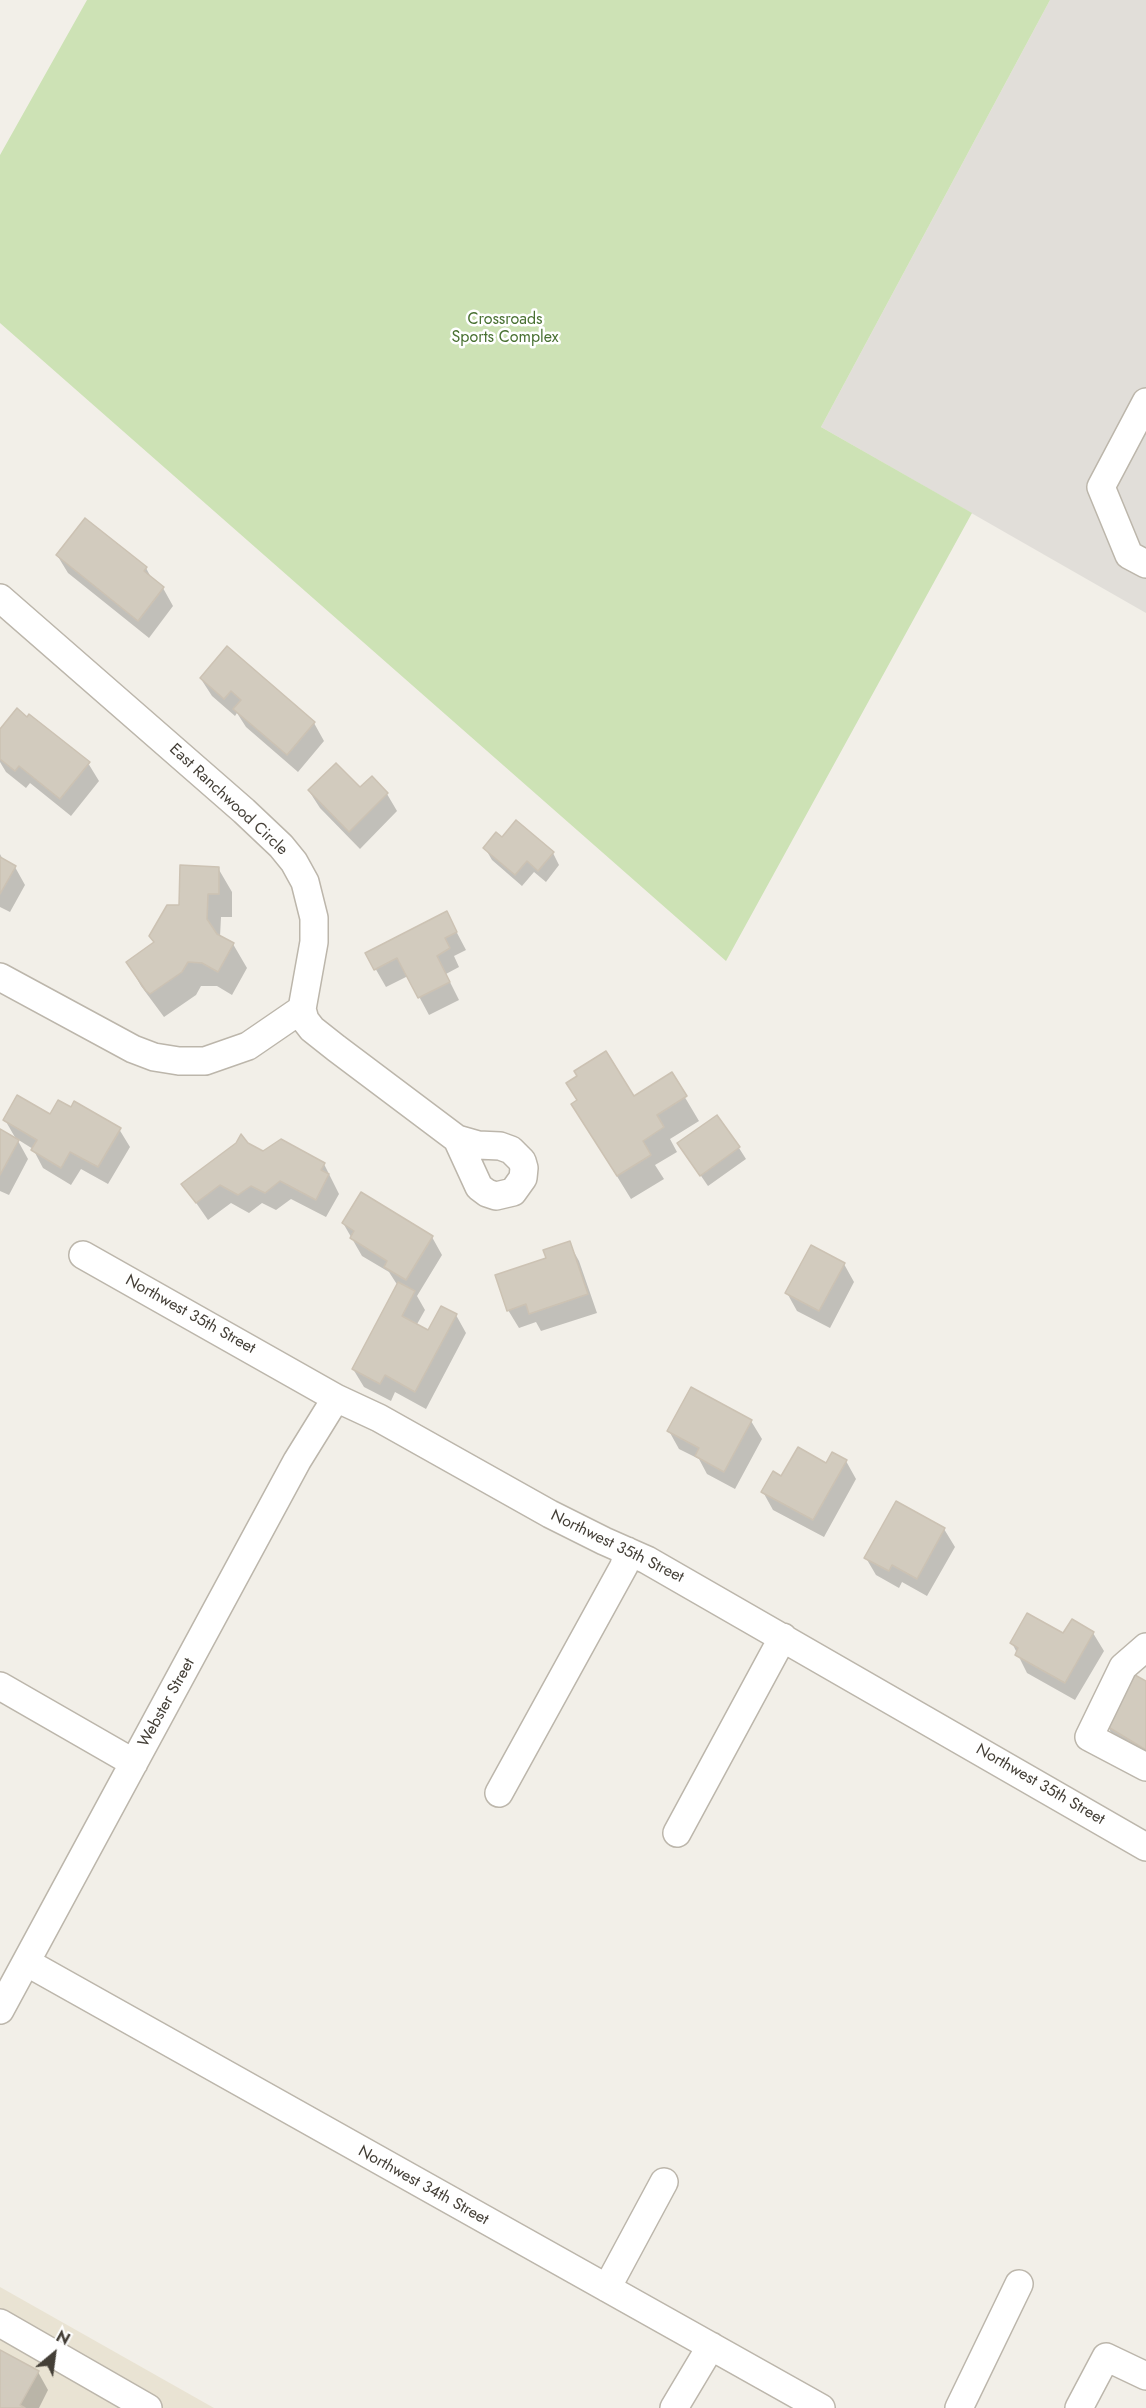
<!DOCTYPE html>
<html>
<head>
<meta charset="utf-8">
<style>
  body { margin:0 }
  #map { position:relative; width:1146px; height:2408px; overflow:hidden; background:#f2efe8; font-family:Jost,sans-serif }
  canvas { display:block }
  .north { position:absolute; left:24px; top:2324px; width:60px; height:60px; -webkit-text-stroke:4px #fff; paint-order:stroke; rotate:29deg; font-size:16px; font-weight:700; line-height:24px; text-align:center; color:#443f37 }
  .north::after { content:''; display:block; margin:auto; width:21px; height:27px; background:#443f37; clip-path:polygon(50% 0,100% 100%,50% 72%,0 100%) }
</style>
</head>
<body>
<div id="map">
<canvas width="1146" height="2408"></canvas>
<div class="north">N</div>
</div>
<script>
const ctx = document.querySelector('canvas').getContext('2d');
ctx.lineJoin = 'round';
function paint(path, color) {
  ctx.fillStyle = color;
  ctx.fill(path, 'evenodd');
}
function shape(rows) {
  const path = new Path2D();
  for (const r of rows) {
    path.moveTo(r[0], r[1]);
    for (let i = 2; i < r.length; i += 2) path.lineTo(r[i], r[i + 1]);
  }
  return path;
}
function strokePath(path, color, width, dash) {
  ctx.strokeStyle = color;
  ctx.lineWidth = width;
  ctx.lineCap = dash ? 'butt' : 'round';
  ctx.setLineDash(dash || []);
  ctx.stroke(path);
}
function write(font, color, halo, rows, align = 'center') {
  ctx.font = font + ' Jost,sans-serif';
  ctx.lineWidth = 5;
  ctx.setLineDash([]);
  ctx.textBaseline = 'middle';
  ctx.strokeStyle = halo;
  ctx.fillStyle = color;
  for (const [text, x, y, turn = 0] of rows) {
    ctx.save();
    ctx.translate(x, y);
    ctx.rotate((+turn || 0) * Math.PI / 180);
    ctx.textAlign = isNaN(turn) ? turn : align;
    if (halo) ctx.strokeText(text, 0, 0);
    ctx.fillText(text, 0, 0);
    ctx.restore();
  }
}
const industrial = shape([
  [1050,0,1146,0,1146,613,821,427]
]);
const education = shape([
  [0,2287,214,2408,0,2408]
]);
const green = shape([
  [87,0,1050,0,821,427,972,513,726,961,0,323,0,155]
]);
const shadow = shape([
  [57,555,146,568,153,581,163,588,173,606,149,638,68,573],
  [227,648,314,723,324,741,298,772,246,727,237,713,235,716,212,696,201,679],
  [0,731,88,763,99,781,71,816,30,783,26,788,6,772,0,762],
  [309,791,387,794,397,811,360,849,320,808],
  [502,839,553,853,559,865,546,882,534,872,522,886,492,860,485,848],
  [0,854,4,862,15,867,25,885,10,912,0,907],
  [218,868,232,892,232,917,221,917,220,937,233,944,247,968,232,995,217,986,201,986,196,995,164,1017,141,986,128,963,155,943,180,907],
  [456,931,466,950,454,956,459,967,446,974,459,1000,429,1015,408,976,386,987,367,954],
  [671,1074,699,1121,670,1139,677,1152,655,1165,664,1179,631,1199,573,1105,578,1101,634,1098],
  [50,1116,119,1129,130,1147,108,1184,81,1169,71,1185,43,1168,33,1149,17,1139,28,1159,9,1195,0,1191,0,1131,16,1139,5,1120],
  [247,1144,263,1153,324,1164,339,1194,326,1217,291,1199,276,1210,262,1203,249,1213,231,1203,208,1220,183,1184],
  [679,1144,739,1148,746,1159,708,1186],
  [343,1223,432,1237,442,1255,417,1296,425,1310,416,1326,429,1332,456,1315,466,1333,426,1409,395,1392,391,1401,364,1387,353,1369,398,1286,389,1272,362,1256],
  [569,1243,579,1261,597,1313,541,1331,536,1322,519,1328,508,1310],
  [844,1264,854,1282,830,1328,797,1311,787,1293],
  [751,1421,762,1439,735,1489,707,1474,699,1459,679,1449,669,1431],
  [846,1461,856,1479,824,1537,773,1510,763,1492,782,1478],
  [897,1503,944,1529,955,1547,927,1596,902,1582,899,1588,876,1575,866,1558],
  [1072,1621,1093,1633,1104,1651,1075,1700,1027,1673,1012,1643,1064,1636],
  [1146,1683,1146,1764,1120,1749,1107,1725],
  [0,2351,38,2372,48,2390,39,2408,0,2408]
]);
const building = shape([
  [85,518,147,567,144,571,164,587,138,621,56,555,85,518],
  [227,646,315,722,287,755,233,709,241,700,231,691,224,699,200,678,227,646],
  [17,708,27,717,29,714,90,762,60,799,19,766,15,771,0,759,0,729,17,708],
  [336,763,360,787,372,776,388,793,349,832,308,790,336,763],
  [516,820,554,852,538,871,527,861,515,875,483,848,496,832,502,837,516,820],
  [0,857,16,866,0,894,0,857],
  [180,865,219,867,219,894,208,894,207,919,217,934,234,943,218,972,202,963,188,962,182,972,150,994,146,991,126,962,154,942,149,936,167,905,179,905,180,865],
  [447,911,457,932,445,938,450,948,437,956,450,982,418,998,397,958,374,970,365,953,447,911],
  [606,1051,634,1096,672,1072,687,1096,657,1115,664,1127,643,1141,651,1155,617,1176,571,1104,577,1100,566,1083,577,1076,574,1071,606,1051],
  [17,1095,50,1114,58,1100,71,1107,74,1101,121,1128,98,1167,70,1152,61,1168,31,1150,37,1140,3,1120,17,1095],
  [717,1115,740,1147,700,1176,677,1143,717,1115],
  [0,1129,19,1140,0,1175,0,1129],
  [241,1134,248,1143,263,1151,281,1139,325,1163,321,1170,329,1174,316,1200,280,1181,265,1193,251,1186,238,1195,220,1185,196,1203,181,1184,236,1143,241,1134],
  [361,1192,433,1236,406,1280,384,1267,387,1261,350,1238,354,1231,342,1223,361,1192],
  [570,1241,588,1294,529,1314,526,1304,507,1311,495,1275,546,1258,543,1250,570,1241],
  [811,1245,845,1263,819,1311,785,1293,811,1245],
  [398,1282,415,1291,402,1316,428,1330,441,1306,457,1314,415,1392,385,1375,380,1384,352,1369,398,1282],
  [691,1387,752,1420,724,1472,695,1456,699,1448,667,1431,691,1387],
  [798,1447,826,1463,832,1452,847,1460,813,1520,761,1492,773,1471,781,1476,798,1447],
  [896,1501,945,1528,917,1579,892,1565,889,1571,864,1558,896,1501],
  [1027,1613,1063,1633,1072,1619,1094,1632,1065,1683,1015,1655,1018,1648,1010,1643,1027,1613],
  [1135,1675,1146,1681,1146,1750,1105,1725,1135,1675],
  [0,2350,39,2371,20,2405,25,2408,0,2408,0,2350]
]);
const minor = shape([
  [1146,402,1101,487,1129,555,1146,564],
  [0,598,244,811,281,846,294,862,305,882,314,918,314,942,302,1009,305,1020,312,1029,336,1048,457,1139,478,1145,500,1146,511,1150,522,1161,524,1168,523,1178,513,1192,496,1196,487,1193,479,1187,457,1139],
  [0,977,133,1049,154,1057,179,1061,205,1061,248,1046,302,1009],
  [83,1255,336,1398,379,1418,550,1514,604,1541,647,1560,1146,1847],
  [1146,1647,1123,1667,1089,1737,1146,1767],
  [0,1686,134,1763],
  [499,1793,624,1566,627,1551],
  [677,1833,783,1637],
  [26,1962,821,2408],
  [0,2010,297,1461,336,1398],
  [607,2288,664,2182],
  [0,2323,148,2408],
  [674,2408,711,2346],
  [959,2408,1019,2284],
  [1079,2408,1106,2357,1146,2376]
]);
const parkNames = [
  ["Crossroads",505,320],
  ["Sports Complex",505,338]
];
const streetNames = [
  ["East Ranchwood Circle",228,800,43],
  ["Northwest 35th Street",190,1315,29],
  ["Northwest 35th Street",617,1547,26],
  ["Webster Street",167,1703,-61],
  ["Northwest 35th Street",1040,1785,30],
  ["Northwest 34th Street",423,2186,29]
];
paint(industrial, '#e1ded9');
paint(education, '#e9e3d3');
paint(green, '#cde2b5');
paint(shadow, '#0003');
paint(building, '#d2cbbe');
strokePath(building, '#ccc2b3', 1.5);
strokePath(minor, '#bcb6ab', 30);
strokePath(minor, '#fff', 27);
write('16px', '#487031', '#fff', parkNames);
write('16px', '#443f37', '#fff', streetNames);
</script>
</body>
</html>
